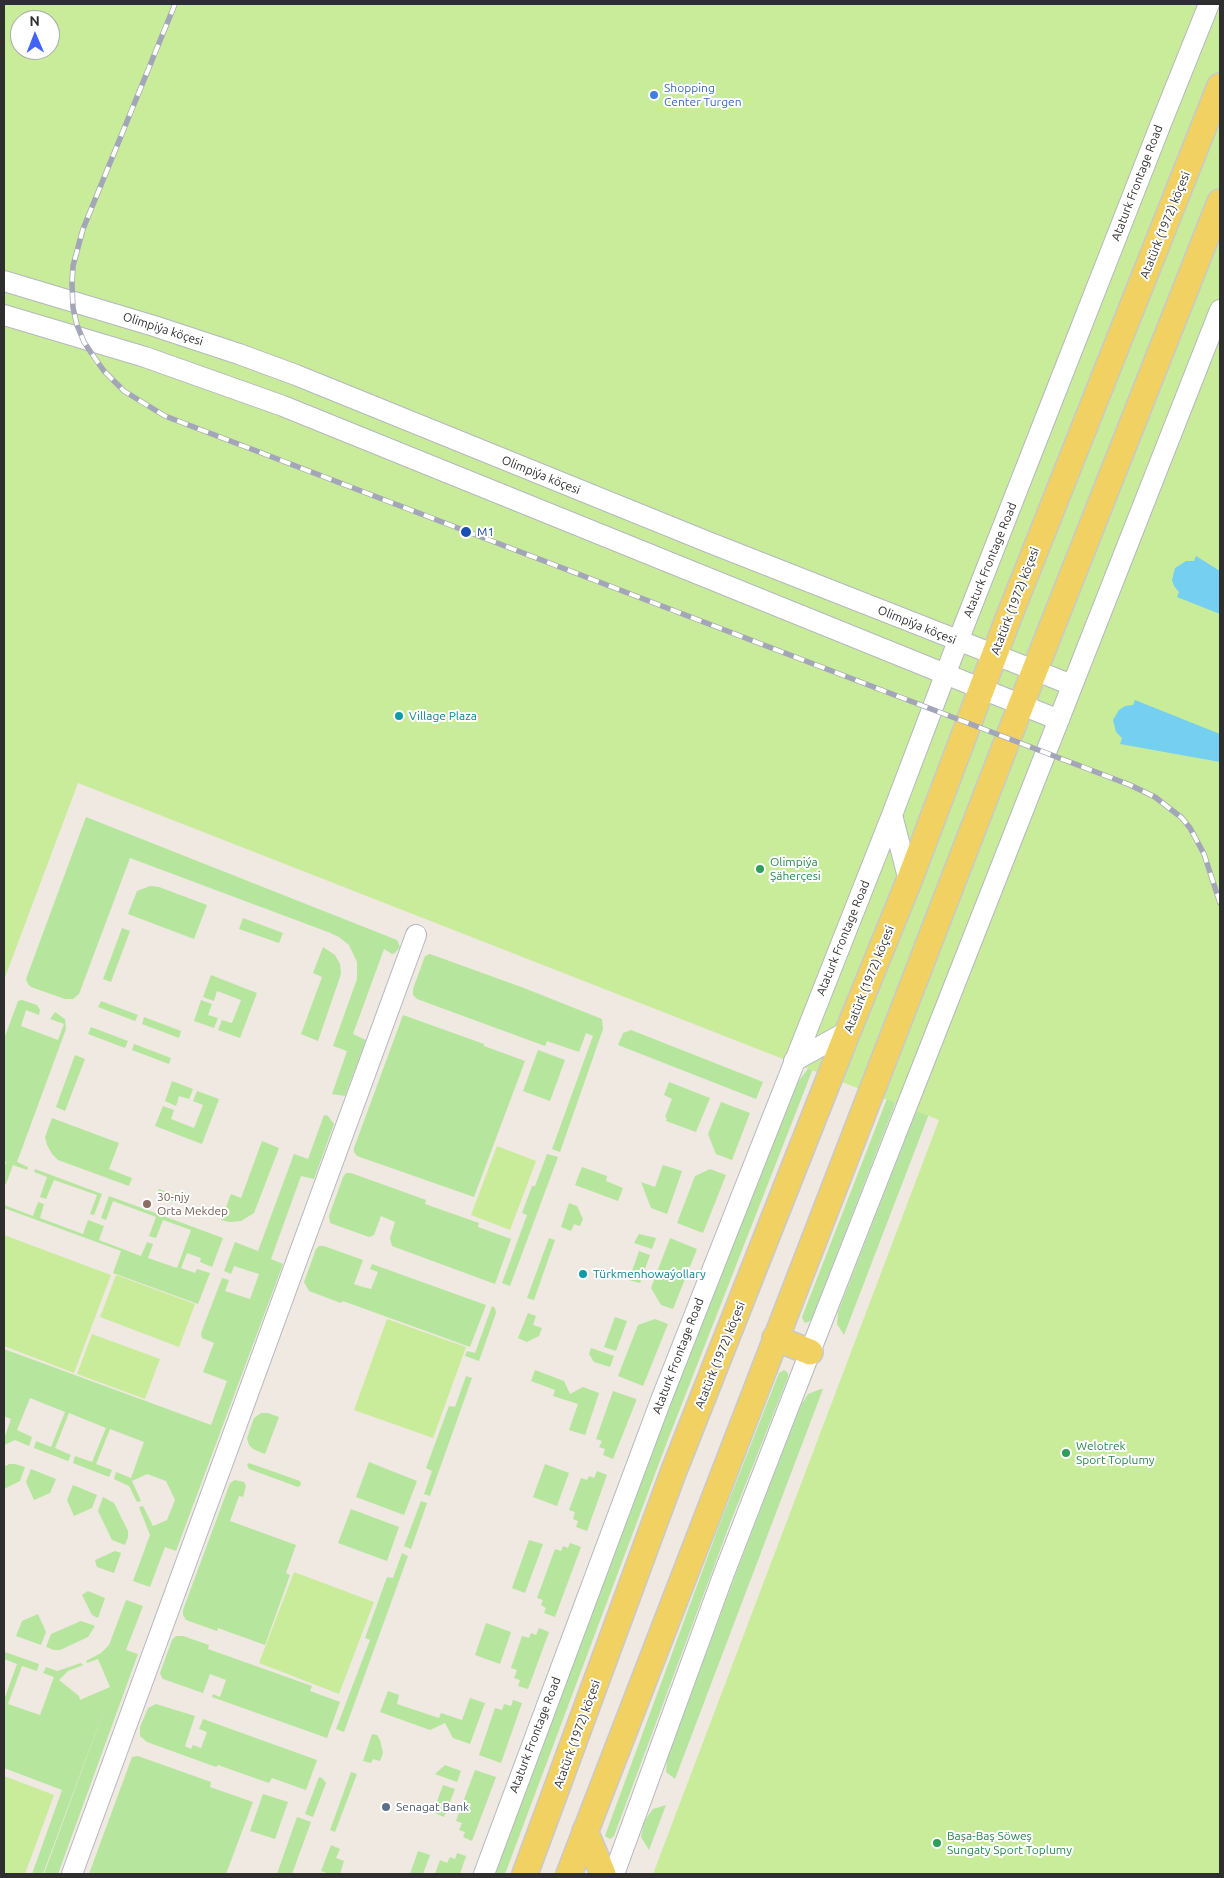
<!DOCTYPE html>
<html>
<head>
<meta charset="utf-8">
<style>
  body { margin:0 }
  #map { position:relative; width:1224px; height:1878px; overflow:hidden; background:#efe9e1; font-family:Ubuntu,sans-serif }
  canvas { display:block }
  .frame { position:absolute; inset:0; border:5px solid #2e2e2e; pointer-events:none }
  .north { position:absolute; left:10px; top:10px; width:50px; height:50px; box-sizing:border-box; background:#fff; border:1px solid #ababab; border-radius:50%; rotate:359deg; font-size:14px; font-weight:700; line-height:20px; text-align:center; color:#2e2e2e }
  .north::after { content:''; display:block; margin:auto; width:18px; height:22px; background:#4264fb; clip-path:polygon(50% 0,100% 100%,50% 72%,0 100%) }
</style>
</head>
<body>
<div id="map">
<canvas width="1224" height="1878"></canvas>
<div class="frame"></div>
<div class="north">N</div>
</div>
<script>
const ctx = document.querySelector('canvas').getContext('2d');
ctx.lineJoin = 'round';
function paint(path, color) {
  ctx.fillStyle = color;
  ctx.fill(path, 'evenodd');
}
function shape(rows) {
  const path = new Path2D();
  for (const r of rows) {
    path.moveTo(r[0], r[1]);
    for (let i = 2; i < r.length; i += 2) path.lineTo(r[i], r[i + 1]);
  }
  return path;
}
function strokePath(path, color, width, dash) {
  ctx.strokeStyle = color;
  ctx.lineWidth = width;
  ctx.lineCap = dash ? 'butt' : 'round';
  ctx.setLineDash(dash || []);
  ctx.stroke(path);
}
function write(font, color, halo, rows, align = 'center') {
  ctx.font = font + ' Ubuntu,sans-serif';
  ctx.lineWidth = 4;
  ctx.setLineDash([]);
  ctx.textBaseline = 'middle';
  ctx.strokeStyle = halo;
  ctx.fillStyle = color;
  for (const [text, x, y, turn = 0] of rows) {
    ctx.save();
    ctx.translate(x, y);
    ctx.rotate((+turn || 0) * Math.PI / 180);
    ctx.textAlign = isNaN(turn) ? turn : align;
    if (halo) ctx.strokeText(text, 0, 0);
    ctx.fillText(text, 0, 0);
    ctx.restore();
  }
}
const green = shape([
  [1022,752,1031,755,811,1320,806,1323,804,1322,802,1317],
  [86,817,397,940,400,947,395,953,392,954,384,949,353,1034,366,1040,345,1096,332,1094,347,1051,333,1046,357,979,357,962,349,945,339,937,328,932,130,858,79,994,73,999,65,999,31,987,28,984,26,979],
  [150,886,159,887,207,905,194,939,128,914,137,891],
  [243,918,283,933,279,943,239,929],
  [122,928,130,931,111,982,103,979],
  [323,947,335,955,340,964,341,974,318,1041,301,1034,322,977,313,973],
  [430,954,524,988,602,1019,603,1029,560,1152,552,1149,593,1036,586,1033,579,1052,547,1041,545,1046,417,999,413,995,413,989,425,956],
  [211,975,257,993,240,1038,218,1030,222,1020,232,1023,241,1000,217,991,214,1001,203,997],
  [22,1000,37,1005,40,1010,39,1015,26,1010,21,1026,58,1040,64,1024,50,1019,55,1012,65,1019,66,1029,17,1162,28,1167,27,1170,13,1165,6,1184,4,1184,4,1169,6,1162,4,1161,4,1039,18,1001],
  [201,1000,212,1004,208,1015,218,1018,214,1028,194,1021],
  [101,1001,138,1015,135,1021,98,1007],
  [403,1015,484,1044,484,1046,525,1061,474,1197,357,1156,354,1152,354,1148],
  [144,1017,181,1031,179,1038,142,1024],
  [91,1027,128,1041,125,1048,88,1034],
  [631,1030,763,1082,756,1099,618,1045,623,1033],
  [134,1044,171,1058,169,1064,132,1050],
  [538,1050,565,1060,550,1101,523,1091],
  [75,1055,85,1059,65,1111,56,1107],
  [816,1061,667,1442,505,1874,495,1874,657,1438,797,1083,810,1066],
  [942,1080,844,1335,837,1324,838,1312,925,1089],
  [172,1081,193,1089,189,1099,179,1096,176,1106,165,1101],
  [669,1082,710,1098,696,1132,666,1121,667,1118,665,1117,672,1099,664,1095],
  [197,1091,219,1099,202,1144,155,1126,163,1106,174,1110,171,1119,194,1128,203,1105,193,1101],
  [721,1102,750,1113,732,1160,716,1154,708,1134],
  [324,1115,328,1116,334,1124,314,1179,301,1176,271,1259,283,1264,176,1551,165,1547,150,1587,133,1581,150,1535,139,1507,143,1506,153,1526,167,1520,175,1500,166,1481,147,1474,132,1481,141,1501,137,1502,129,1486,114,1479,116,1472,131,1478,144,1442,110,1429,96,1464,112,1470,109,1477,73,1463,75,1456,92,1462,106,1428,69,1413,55,1448,71,1455,68,1461,34,1448,36,1441,51,1447,65,1412,30,1398,17,1430,32,1437,29,1446,15,1440,4,1445,4,1439,11,1419,4,1416,4,1349,211,1425,227,1381,203,1372,214,1343,202,1338,201,1333,222,1278,229,1280,225,1291,250,1299,259,1274,234,1266,231,1274,224,1271,235,1242,258,1251,294,1154,308,1159],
  [52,1118,119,1143,109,1169,132,1178,129,1186,58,1160,52,1154,47,1145,45,1137],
  [262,1141,279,1148,254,1213,241,1221,230,1222,221,1220,231,1194,241,1198],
  [547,1154,558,1157,510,1286,502,1283,527,1215,522,1213,532,1186,535,1186],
  [663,1165,682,1171,667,1214,651,1208,641,1182,655,1187],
  [582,1167,607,1176,606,1181,623,1188,618,1201,575,1185],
  [35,1169,102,1194,94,1215,90,1214,97,1195,54,1180,46,1199,40,1197,47,1177,34,1172],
  [710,1169,726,1175,703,1233,677,1223,695,1176],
  [346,1173,351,1173,426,1200,425,1204,479,1223,478,1227,511,1239,495,1284,392,1246,390,1238,395,1222,381,1216,374,1235,369,1237,330,1223,329,1216,343,1177],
  [159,1189,185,1199,183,1205,156,1195],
  [109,1196,223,1238,212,1267,200,1262,201,1258,187,1253,181,1268,195,1273,197,1269,210,1273,198,1304,113,1273,121,1251,4,1208,4,1205,33,1216,38,1202,44,1204,40,1218,83,1234,88,1220,104,1226,99,1240,141,1256,147,1242,153,1244,148,1258,177,1268,191,1230,163,1220,156,1238,149,1236,156,1217,113,1201,106,1220,101,1218],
  [569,1203,577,1206,583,1219,580,1226,574,1224,571,1231,561,1227],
  [639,1234,656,1238,652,1249,634,1243],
  [549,1238,555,1240,534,1300,527,1298],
  [670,1238,697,1249,673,1309,661,1305,651,1288],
  [319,1246,324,1246,363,1260,354,1284,363,1287,371,1289,378,1272,370,1269,372,1264,486,1305,470,1347,343,1301,341,1303,309,1291,304,1282,316,1249],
  [639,1251,650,1255,640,1283,629,1280],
  [492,1306,495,1308,496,1313,479,1361,465,1356,467,1351,475,1353],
  [528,1313,536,1316,533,1325,542,1328,539,1336,527,1342,518,1338],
  [615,1317,627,1321,616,1351,604,1347],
  [655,1319,668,1324,643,1386,618,1376,638,1325],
  [591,1348,614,1356,610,1367,594,1362,589,1354],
  [535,1370,564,1381,570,1394,583,1387,599,1393,585,1435,569,1430,578,1404,553,1396,555,1390,531,1381],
  [784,1370,788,1373,788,1377,729,1526,614,1836,610,1839,605,1836,606,1833,720,1523,779,1373],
  [466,1376,472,1378,430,1496,424,1494,432,1471,426,1468,449,1406,455,1407],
  [821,1389,823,1389,675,1779,666,1772,667,1759,733,1581,801,1405,808,1394],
  [613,1391,636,1399,636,1401,613,1459,603,1455,605,1449,599,1447,602,1441,596,1439],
  [261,1413,268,1413,279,1417,265,1454,253,1449,249,1445,247,1438,254,1418],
  [369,1462,417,1481,404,1515,356,1497],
  [249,1463,300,1481,301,1485,298,1487,249,1469,247,1465],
  [9,1464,15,1464,25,1467,20,1481,4,1489,4,1467],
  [545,1464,569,1473,557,1506,533,1497],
  [31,1469,56,1479,50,1493,34,1500,26,1482],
  [597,1471,607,1475,587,1531,576,1527,578,1521,573,1519,575,1512,569,1510,581,1478,587,1480,589,1476,594,1478],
  [235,1480,244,1482,246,1486,243,1497,239,1496,230,1521,296,1545,286,1573,290,1575,265,1645,218,1628,217,1631,186,1620,183,1615,183,1610,230,1483],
  [73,1485,97,1495,92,1508,74,1516,67,1500],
  [103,1497,114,1503,128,1531,128,1537,125,1545,112,1540,98,1511],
  [421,1501,427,1503,411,1549,404,1546],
  [351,1509,399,1527,387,1561,338,1543],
  [529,1540,543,1544,525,1593,512,1588],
  [570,1543,581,1547,555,1617,544,1613,546,1608,541,1605,543,1600,537,1598,555,1549,561,1551,563,1546,568,1548],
  [115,1551,121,1553,114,1573,97,1567,95,1560],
  [402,1553,408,1556,344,1732,336,1729,370,1640,365,1638,387,1577,393,1578],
  [88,1591,105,1598,98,1618,92,1615,82,1595],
  [126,1600,143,1606,126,1650,138,1654,58,1874,44,1874,111,1691,43,1874,32,1874,62,1790,4,1768,4,1700,17,1664,4,1659,5,1652,39,1664,37,1671,22,1666,8,1704,40,1715,54,1677,43,1673,46,1667,57,1671,81,1663,83,1665,68,1671,59,1680,79,1696,80,1700,110,1687,98,1659,87,1663,86,1661,101,1653,109,1645],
  [38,1614,46,1632,41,1645,16,1636,22,1621],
  [81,1621,95,1626,88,1637,60,1650,54,1650,46,1647,51,1634],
  [486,1623,511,1632,500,1664,475,1655],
  [539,1628,549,1632,528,1689,518,1686,520,1680,514,1678,517,1670,511,1668,522,1636,529,1638,531,1633,536,1635],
  [176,1636,183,1636,209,1645,208,1649,312,1686,310,1691,340,1702,327,1738,212,1697,213,1694,220,1697,226,1680,210,1674,203,1693,163,1679,161,1676,160,1673,172,1640],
  [388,1691,399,1695,397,1704,439,1718,441,1713,462,1720,470,1698,485,1703,470,1744,453,1738,445,1723,430,1730,380,1712],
  [513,1700,522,1703,501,1763,479,1755,495,1708,502,1710,504,1704,511,1706],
  [156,1704,195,1716,185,1746,191,1749,193,1745,201,1748,207,1732,199,1729,203,1719,317,1760,306,1790,272,1778,269,1783,218,1765,216,1767,147,1742,140,1736,140,1727,148,1708],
  [372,1734,377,1735,380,1740,383,1753,380,1761,373,1759,371,1763,363,1761],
  [138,1756,211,1782,210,1787,253,1802,226,1874,89,1874,132,1757],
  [445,1765,461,1771,457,1782,435,1774],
  [475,1770,496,1777,472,1841,463,1837,465,1832,459,1830,462,1823,456,1821],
  [351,1772,357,1774,335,1832,330,1830],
  [319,1777,322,1778,326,1783,313,1817,305,1814],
  [443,1785,455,1789,444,1817,433,1812],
  [263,1794,288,1802,275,1839,250,1831],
  [666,1805,649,1850,641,1837,644,1821,653,1809],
  [297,1817,311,1822,292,1874,277,1874],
  [331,1845,340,1849,336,1858,344,1861,340,1874,329,1874,321,1871],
  [418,1851,430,1855,423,1874,410,1874],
  [457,1853,466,1856,460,1874,435,1874,440,1860,447,1863,450,1857,455,1859]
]);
const pitch = shape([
  [4,4,1220,4,1220,1874,653,1874,939,1120,78,783,4,980],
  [20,20,50,20,50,50,20,50],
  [497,1146,536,1161,510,1230,471,1215],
  [4,1235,111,1275,74,1373,4,1346],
  [116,1275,195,1304,179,1347,100,1317],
  [387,1319,466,1347,433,1438,354,1410],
  [92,1334,160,1359,145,1399,77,1374],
  [294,1572,374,1602,339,1694,259,1663],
  [4,1776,54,1795,25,1874,4,1874]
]);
const water = shape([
  [1196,556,1220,571,1220,614,1177,597,1179,592,1174,586,1172,580,1175,568,1186,561,1194,561],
  [1135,700,1220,734,1220,762,1120,744,1122,738,1116,732,1113,720,1119,710,1125,706,1133,705]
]);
const minor = shape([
  [4,281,154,326,239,354,296,375,708,542,1072,685],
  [4,315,145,357,283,406,1059,720],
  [892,815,909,881],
  [794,1061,848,1031],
  [72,1874,416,935],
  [484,1874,661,1400,892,815,958,641,1160,126,1209,4],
  [614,1874,723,1576,810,1352,1220,310]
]);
const major = shape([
  [775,1338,810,1352],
  [585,1831,603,1874],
  [525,1874,673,1473,848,1031,909,881,1008,619,1220,86],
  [569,1874,1021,705,1220,202]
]);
const rail = shape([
  [175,4,83,229,73,266,72,284,73,308,77,325,84,342,94,357,104,371,124,391,165,416,1130,785,1155,797,1182,818,1190,828,1204,854,1220,903]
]);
const markers = [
  [654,95,5,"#3f7fe0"],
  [466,532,6,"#1a4fb4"],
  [399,716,5,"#0f9aa8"],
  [760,869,5,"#2e9e5b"],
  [147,1204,5,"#8d6e63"],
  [583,1274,5,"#0f9aa8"],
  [1066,1453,5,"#2e9e5b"],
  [386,1807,5,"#5c6f8a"],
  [937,1843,5,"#2e9e5b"]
];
const shopNames = [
  ["Shopping",664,88],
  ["Center Turgen",664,102]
];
const streetNames = [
  ["Ataturk Frontage Road",1137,183,-69],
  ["Atatürk (1972) köçesi",1165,225,-68],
  ["Olimpiýa köçesi",163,329,18],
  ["Olimpiýa köçesi",541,475,22],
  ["Ataturk Frontage Road",990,560,-68],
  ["Atatürk (1972) köçesi",1015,601,-69],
  ["Olimpiýa köçesi",917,625,22],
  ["Ataturk Frontage Road",843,938,-68],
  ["Atatürk (1972) köçesi",869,979,-68],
  ["Atatürk (1972) köçesi",720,1355,-68],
  ["Ataturk Frontage Road",678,1356,-69],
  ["Atatürk (1972) köçesi",577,1734,-70],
  ["Ataturk Frontage Road",535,1735,-69]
];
const transitNames = [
  ["M1",477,532]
];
const cultureNames = [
  ["Village Plaza",409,716],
  ["Türkmenhowaýollary",593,1274]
];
const leisureNames = [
  ["Olimpiýa",770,862],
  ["Şäherçesi",770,876],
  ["Welotrek",1076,1446],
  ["Sport Toplumy",1076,1460],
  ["Başa-Baş Söweş",947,1836],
  ["Sungaty Sport Toplumy",947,1850]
];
const educationNames = [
  ["30-njy",157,1197],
  ["Orta Mekdep",157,1211]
];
const serviceNames = [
  ["Senagat Bank",396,1807]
];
paint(green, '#b6e59e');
paint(pitch, '#c9ec9a');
paint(water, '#75cff0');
strokePath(minor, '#b4b7c1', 22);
strokePath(major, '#c9c9c9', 28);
strokePath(minor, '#fff', 20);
strokePath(major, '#f2d163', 25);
strokePath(rail, '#a3a6b8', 5.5);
strokePath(rail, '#fff', 4, [11]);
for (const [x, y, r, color] of markers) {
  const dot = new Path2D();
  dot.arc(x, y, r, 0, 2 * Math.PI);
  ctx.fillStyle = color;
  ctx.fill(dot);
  strokePath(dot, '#fff', 2);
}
write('12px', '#366cbe', '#fff', shopNames, 'left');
write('12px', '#2e2e2e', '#fff', streetNames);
write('12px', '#164399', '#fff', transitNames, 'left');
write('12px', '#0d838f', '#fff', cultureNames, 'left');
write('12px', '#27864d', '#fff', leisureNames, 'left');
write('12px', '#785e54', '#fff', educationNames, 'left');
write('12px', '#4e5e75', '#fff', serviceNames, 'left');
</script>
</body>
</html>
